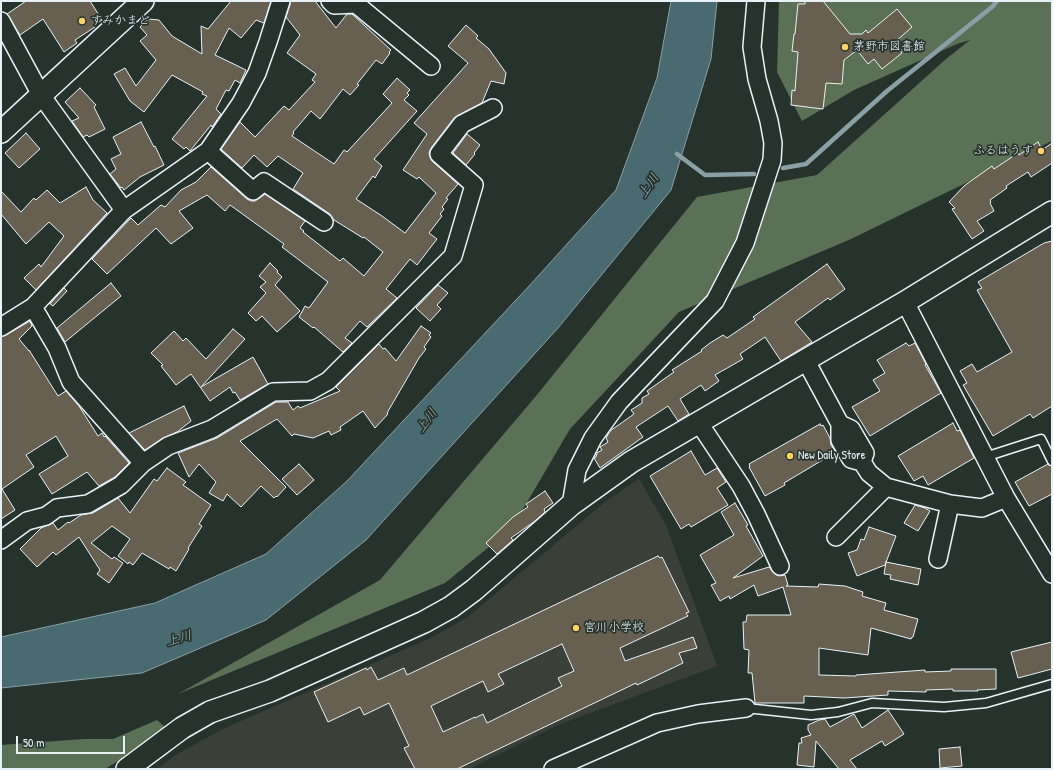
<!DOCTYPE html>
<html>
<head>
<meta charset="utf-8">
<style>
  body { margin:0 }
  #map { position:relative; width:1053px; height:770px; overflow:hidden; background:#26332d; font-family:"Patrick Hand",sans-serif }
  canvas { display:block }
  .frame { position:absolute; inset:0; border:2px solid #e8f1f8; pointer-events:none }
  .scale { position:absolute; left:16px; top:736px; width:109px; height:18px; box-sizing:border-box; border:2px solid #e8f1f8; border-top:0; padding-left:5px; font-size:12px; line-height:14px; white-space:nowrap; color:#e8f1f8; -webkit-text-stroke:3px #26332d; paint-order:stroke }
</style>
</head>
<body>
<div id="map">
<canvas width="1053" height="770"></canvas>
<div class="frame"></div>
<div class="scale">50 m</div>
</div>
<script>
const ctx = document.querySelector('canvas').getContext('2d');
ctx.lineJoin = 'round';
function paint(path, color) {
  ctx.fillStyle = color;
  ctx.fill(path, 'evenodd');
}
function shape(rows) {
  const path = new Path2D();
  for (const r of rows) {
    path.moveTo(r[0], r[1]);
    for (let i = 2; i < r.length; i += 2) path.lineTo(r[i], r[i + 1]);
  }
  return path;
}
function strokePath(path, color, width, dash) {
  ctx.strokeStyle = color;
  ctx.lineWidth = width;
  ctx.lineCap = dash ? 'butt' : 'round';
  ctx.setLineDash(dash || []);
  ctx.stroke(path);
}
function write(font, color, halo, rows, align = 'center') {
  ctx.font = font + ' "Patrick Hand","Klee One",sans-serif';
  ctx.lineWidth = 3.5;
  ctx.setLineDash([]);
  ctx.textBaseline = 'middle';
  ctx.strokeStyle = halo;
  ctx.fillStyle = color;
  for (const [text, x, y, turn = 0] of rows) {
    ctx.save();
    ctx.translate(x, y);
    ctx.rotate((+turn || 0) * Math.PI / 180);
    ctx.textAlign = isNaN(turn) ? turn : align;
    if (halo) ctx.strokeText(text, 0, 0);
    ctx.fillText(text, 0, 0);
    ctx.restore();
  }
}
const built = shape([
  [639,479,666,525,717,666,558,725,469,769,156,769,179,753,225,728,431,638,468,617,605,502]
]);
const green = shape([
  [779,1,1052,1,1052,141,851,239,679,312,570,429,512,528,445,583,178,694,380,580,536,396,697,197,817,175,946,59,970,40,957,44,854,90,802,121,777,72],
  [157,720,165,727,126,756,105,769,1,769,1,745,84,739,113,739]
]);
const water = shape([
  [671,1,717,1,711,59,671,190,558,328,366,540,266,620,142,673,1,688,1,637,155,603,266,554,347,481,530,285,616,190,657,78,671,1]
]);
const stream = shape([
  [677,154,705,175,754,174],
  [783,168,806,164,887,91,992,7,997,1]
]);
const building = shape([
  [26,1,90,1,102,20,94,25,95,27,75,40,77,43,64,52,43,19,20,35,7,14,26,1],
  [231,1,271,1,264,23,256,20,241,38,229,28,215,55,246,70,240,83,235,80,229,91,226,90,216,109,221,114,212,127,211,125,190,151,186,147,184,149,172,139,207,96,202,94,203,92,172,75,144,112,130,101,114,74,125,68,136,86,156,60,140,41,147,35,140,27,148,19,159,20,172,36,202,54,201,26,208,29,231,1],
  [291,1,315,1,336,28,347,14,352,14,391,50,389,52,390,53,382,64,376,60,357,84,359,85,350,95,343,89,320,119,311,111,293,132,294,133,292,136,334,164,344,150,347,152,392,103,383,94,397,78,410,90,407,93,409,95,404,100,417,111,374,159,382,166,375,178,373,176,356,199,382,216,405,233,436,193,419,177,417,179,403,170,427,134,414,123,468,63,448,46,466,25,478,36,476,38,489,49,506,73,504,84,491,81,482,103,454,118,431,148,429,153,430,157,432,161,458,184,446,198,448,199,442,207,444,209,440,214,442,216,429,233,437,239,417,265,410,259,386,289,397,298,367,327,360,321,345,338,352,343,343,352,314,327,313,328,299,317,305,306,309,308,328,282,282,247,284,244,230,205,225,211,207,195,179,211,193,228,171,244,156,228,107,274,92,259,131,218,138,225,161,205,165,207,181,190,196,182,211,167,247,199,251,201,255,201,265,194,305,221,300,228,304,231,303,232,340,261,343,258,364,276,383,252,364,237,363,238,334,220,330,214,293,189,303,173,278,156,267,167,254,155,242,168,221,149,240,122,255,137,284,106,289,110,315,82,312,80,316,74,287,53,300,35,286,17,291,1],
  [805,1,823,1,850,34,862,34,866,30,868,33,897,9,912,27,894,43,902,53,882,69,874,59,868,64,857,50,844,60,842,84,826,83,823,109,791,105,792,90,795,91,798,52,792,51,794,34,795,34,798,4,805,4,805,1],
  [80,88,96,105,94,107,105,129,89,137,87,135,83,137,72,121,79,118,65,102,80,88],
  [141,122,154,147,155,146,164,165,140,177,124,190,122,187,121,188,110,174,116,169,111,159,121,154,113,137,141,122],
  [26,133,40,149,19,168,5,153,26,133],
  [467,134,480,145,474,153,475,154,466,165,453,153,467,134],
  [1038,142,1042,150,1052,143,1052,163,1031,177,1028,172,1006,186,1007,188,990,200,991,202,990,203,994,211,977,221,984,231,972,239,952,209,955,208,949,202,964,186,992,166,994,169,1018,153,1019,155,1038,142],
  [86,187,93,200,107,213,36,290,24,278,39,264,41,267,64,236,49,222,26,244,1,214,1,191,21,212,34,198,36,200,47,190,60,203,86,187],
  [1052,241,1052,406,1033,418,1030,414,993,436,963,385,967,383,960,371,972,364,977,372,1012,352,977,290,982,288,978,282,1044,243,1052,241],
  [270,263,278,271,277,272,282,277,275,285,300,311,277,332,262,316,256,321,248,313,266,293,260,287,266,282,259,276,270,263],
  [827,264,845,289,830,300,828,298,795,322,812,342,781,361,765,337,740,354,743,359,715,375,719,381,705,391,701,385,680,399,689,414,678,421,668,406,636,427,643,437,600,468,594,458,596,457,597,453,602,450,600,447,608,442,606,438,610,431,634,414,631,410,642,403,642,398,649,394,647,391,674,372,672,370,702,351,701,350,710,343,723,335,727,338,755,319,753,317,827,264],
  [111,283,121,296,65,342,57,328,111,283],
  [438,285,448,293,437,305,441,309,430,321,416,308,438,285],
  [64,288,67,291,53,306,50,304,64,288],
  [30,321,32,326,19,339,29,351,29,350,58,396,66,391,79,406,98,436,102,433,104,437,105,436,129,463,115,477,99,486,87,472,52,494,39,474,68,456,56,436,26,455,34,467,2,489,15,510,1,519,1,337,6,335,30,321],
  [421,326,431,333,429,335,431,337,424,347,426,349,419,358,387,413,388,414,375,428,363,411,340,427,341,430,331,435,329,431,313,438,294,434,292,436,277,419,240,441,286,487,277,497,276,496,274,498,261,486,241,507,227,494,223,501,209,493,216,482,199,464,189,477,178,453,217,438,276,402,288,402,293,410,298,406,300,408,340,391,336,387,379,344,383,349,385,348,396,361,421,326],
  [233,329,245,339,201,387,253,357,268,384,240,400,235,392,233,393,230,387,210,401,191,374,176,385,161,366,163,365,151,353,174,331,183,341,186,338,206,359,233,329],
  [906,343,909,346,915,343,926,364,925,365,941,393,870,436,852,407,880,391,873,380,885,373,877,360,906,343],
  [184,406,191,421,177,432,163,438,145,450,129,433,184,406],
  [953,423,957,431,960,430,974,458,928,485,923,476,914,481,898,456,953,423],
  [820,424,821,426,823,425,830,438,831,445,836,452,784,483,785,485,765,496,749,467,750,466,749,464,820,424],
  [691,451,705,475,717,468,726,482,717,488,728,505,691,527,689,524,681,529,650,476,691,451],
  [299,464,314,480,297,495,282,479,299,464],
  [1048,464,1052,466,1052,494,1029,506,1015,482,1048,464],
  [167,468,186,482,183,485,211,505,199,524,202,526,188,548,189,549,176,571,170,567,169,569,142,553,133,565,129,562,128,564,118,556,130,539,112,526,91,543,112,559,114,557,123,563,109,583,97,574,100,570,79,537,56,555,53,552,37,567,20,549,41,528,53,523,58,530,68,522,69,523,81,515,93,513,118,498,130,513,154,479,157,481,167,468],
  [545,491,553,503,544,509,545,512,535,521,511,538,513,540,497,554,486,543,513,517,528,507,526,504,545,491],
  [735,503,748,525,746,526,763,556,733,578,769,567,775,574,779,576,785,575,788,585,786,586,818,587,819,584,845,586,863,592,862,596,886,603,884,610,918,619,913,637,912,637,911,639,871,628,868,655,819,648,819,675,856,676,856,675,925,670,925,672,951,671,951,669,996,669,996,689,977,690,978,691,953,691,953,689,926,690,926,692,888,691,888,695,844,698,804,696,804,703,755,703,752,673,748,673,749,650,744,649,743,622,746,622,747,615,791,615,783,587,758,596,754,585,730,599,729,596,720,601,711,585,716,583,700,555,734,535,721,512,735,503],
  [915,505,925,508,930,511,918,531,904,523,915,505],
  [869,527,896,536,885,565,857,576,848,553,857,550,861,539,864,540,869,527],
  [658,556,660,558,662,557,689,612,686,613,688,616,620,648,625,661,693,637,697,648,679,653,683,663,637,685,636,683,457,769,415,769,404,748,409,746,389,703,364,715,360,707,328,722,314,692,366,668,367,670,371,667,378,680,404,668,407,675,658,556],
  [562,644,574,671,558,678,562,686,487,723,483,714,475,718,475,717,443,732,431,706,483,681,488,692,504,684,498,674,562,644],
  [886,562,921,569,918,585,890,579,891,575,884,574,886,562],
  [1052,642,1052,669,1018,678,1011,652,1052,642],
  [888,710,904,734,885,746,882,741,850,760,857,769,839,769,816,741,814,767,797,765,799,743,802,743,801,738,811,735,808,730,808,725,819,720,825,719,830,727,854,714,862,728,888,710],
  [960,747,962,766,940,768,939,749,960,747]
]);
const service = shape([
  [985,457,1041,439,1052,461],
  [746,708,811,715,838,712,872,703,944,707,986,703,1052,684]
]);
const minor = shape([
  [330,1,334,5,356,4,431,66],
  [1,21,41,95,124,210],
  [208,151,253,191,264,182,324,222],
  [905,302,1006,498,1052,574],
  [33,307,57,348,71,382,143,463,168,446,212,429,273,392,310,391,328,381,453,256,474,185,439,154,462,124,493,108],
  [1,327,33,307,124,210,208,151,241,103,257,73,268,42,281,1],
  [806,361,840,424,840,440,851,459,862,462,869,473,886,487,950,504,982,508,1006,498],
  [699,423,741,486,756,514,780,566],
  [840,424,851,429,865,453,862,462],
  [571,505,577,470,593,438,619,402,715,301,745,243,772,160,773,143,769,121,757,79,752,47,756,1],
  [836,537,886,487],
  [1,540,27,521,46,516,57,508,88,504,121,485,143,463],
  [938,559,950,504],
  [553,769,657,723,698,714,746,708]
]);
const tertiary = shape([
  [1,132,143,1],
  [127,769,182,728,210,712,270,691,424,622,451,607,474,590,571,505,631,462,905,302,1052,212]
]);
const markers = [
  [82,21,4,"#ffd166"],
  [845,47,4,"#ffd166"],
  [1041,151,4,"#ffd166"],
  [790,456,4,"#ffd166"],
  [576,628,4,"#ffd166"]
];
const poiNames = [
  ["すみかまど",90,21],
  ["茅野市図書館",853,47],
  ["ふるはうす",1033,151,"right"],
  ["New Daily Store",798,456],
  ["宮川小学校",584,628]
];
const waterNames = [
  ["上川",649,186,-56],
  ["上川",427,421,-53],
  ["上川",179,639,-16]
];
paint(built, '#3a4038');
paint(green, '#5b7155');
paint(water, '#496a70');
strokePath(water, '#89a0a6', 1);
strokePath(stream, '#89a0a6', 4.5);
paint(building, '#676050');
strokePath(building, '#e8f1f8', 1);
strokePath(service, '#e8f1f8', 11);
strokePath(minor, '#e8f1f8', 20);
strokePath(tertiary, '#e8f1f8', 24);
strokePath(service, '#26332d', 8);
strokePath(minor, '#26332d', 17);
strokePath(tertiary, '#26332d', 21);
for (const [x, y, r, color] of markers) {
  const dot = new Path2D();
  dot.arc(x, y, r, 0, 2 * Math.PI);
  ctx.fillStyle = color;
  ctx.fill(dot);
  strokePath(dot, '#26332d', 1.5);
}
write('12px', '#e8f1f8', '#26332d', poiNames, 'left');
write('italic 13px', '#a8bbc2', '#26332d', waterNames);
</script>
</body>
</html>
